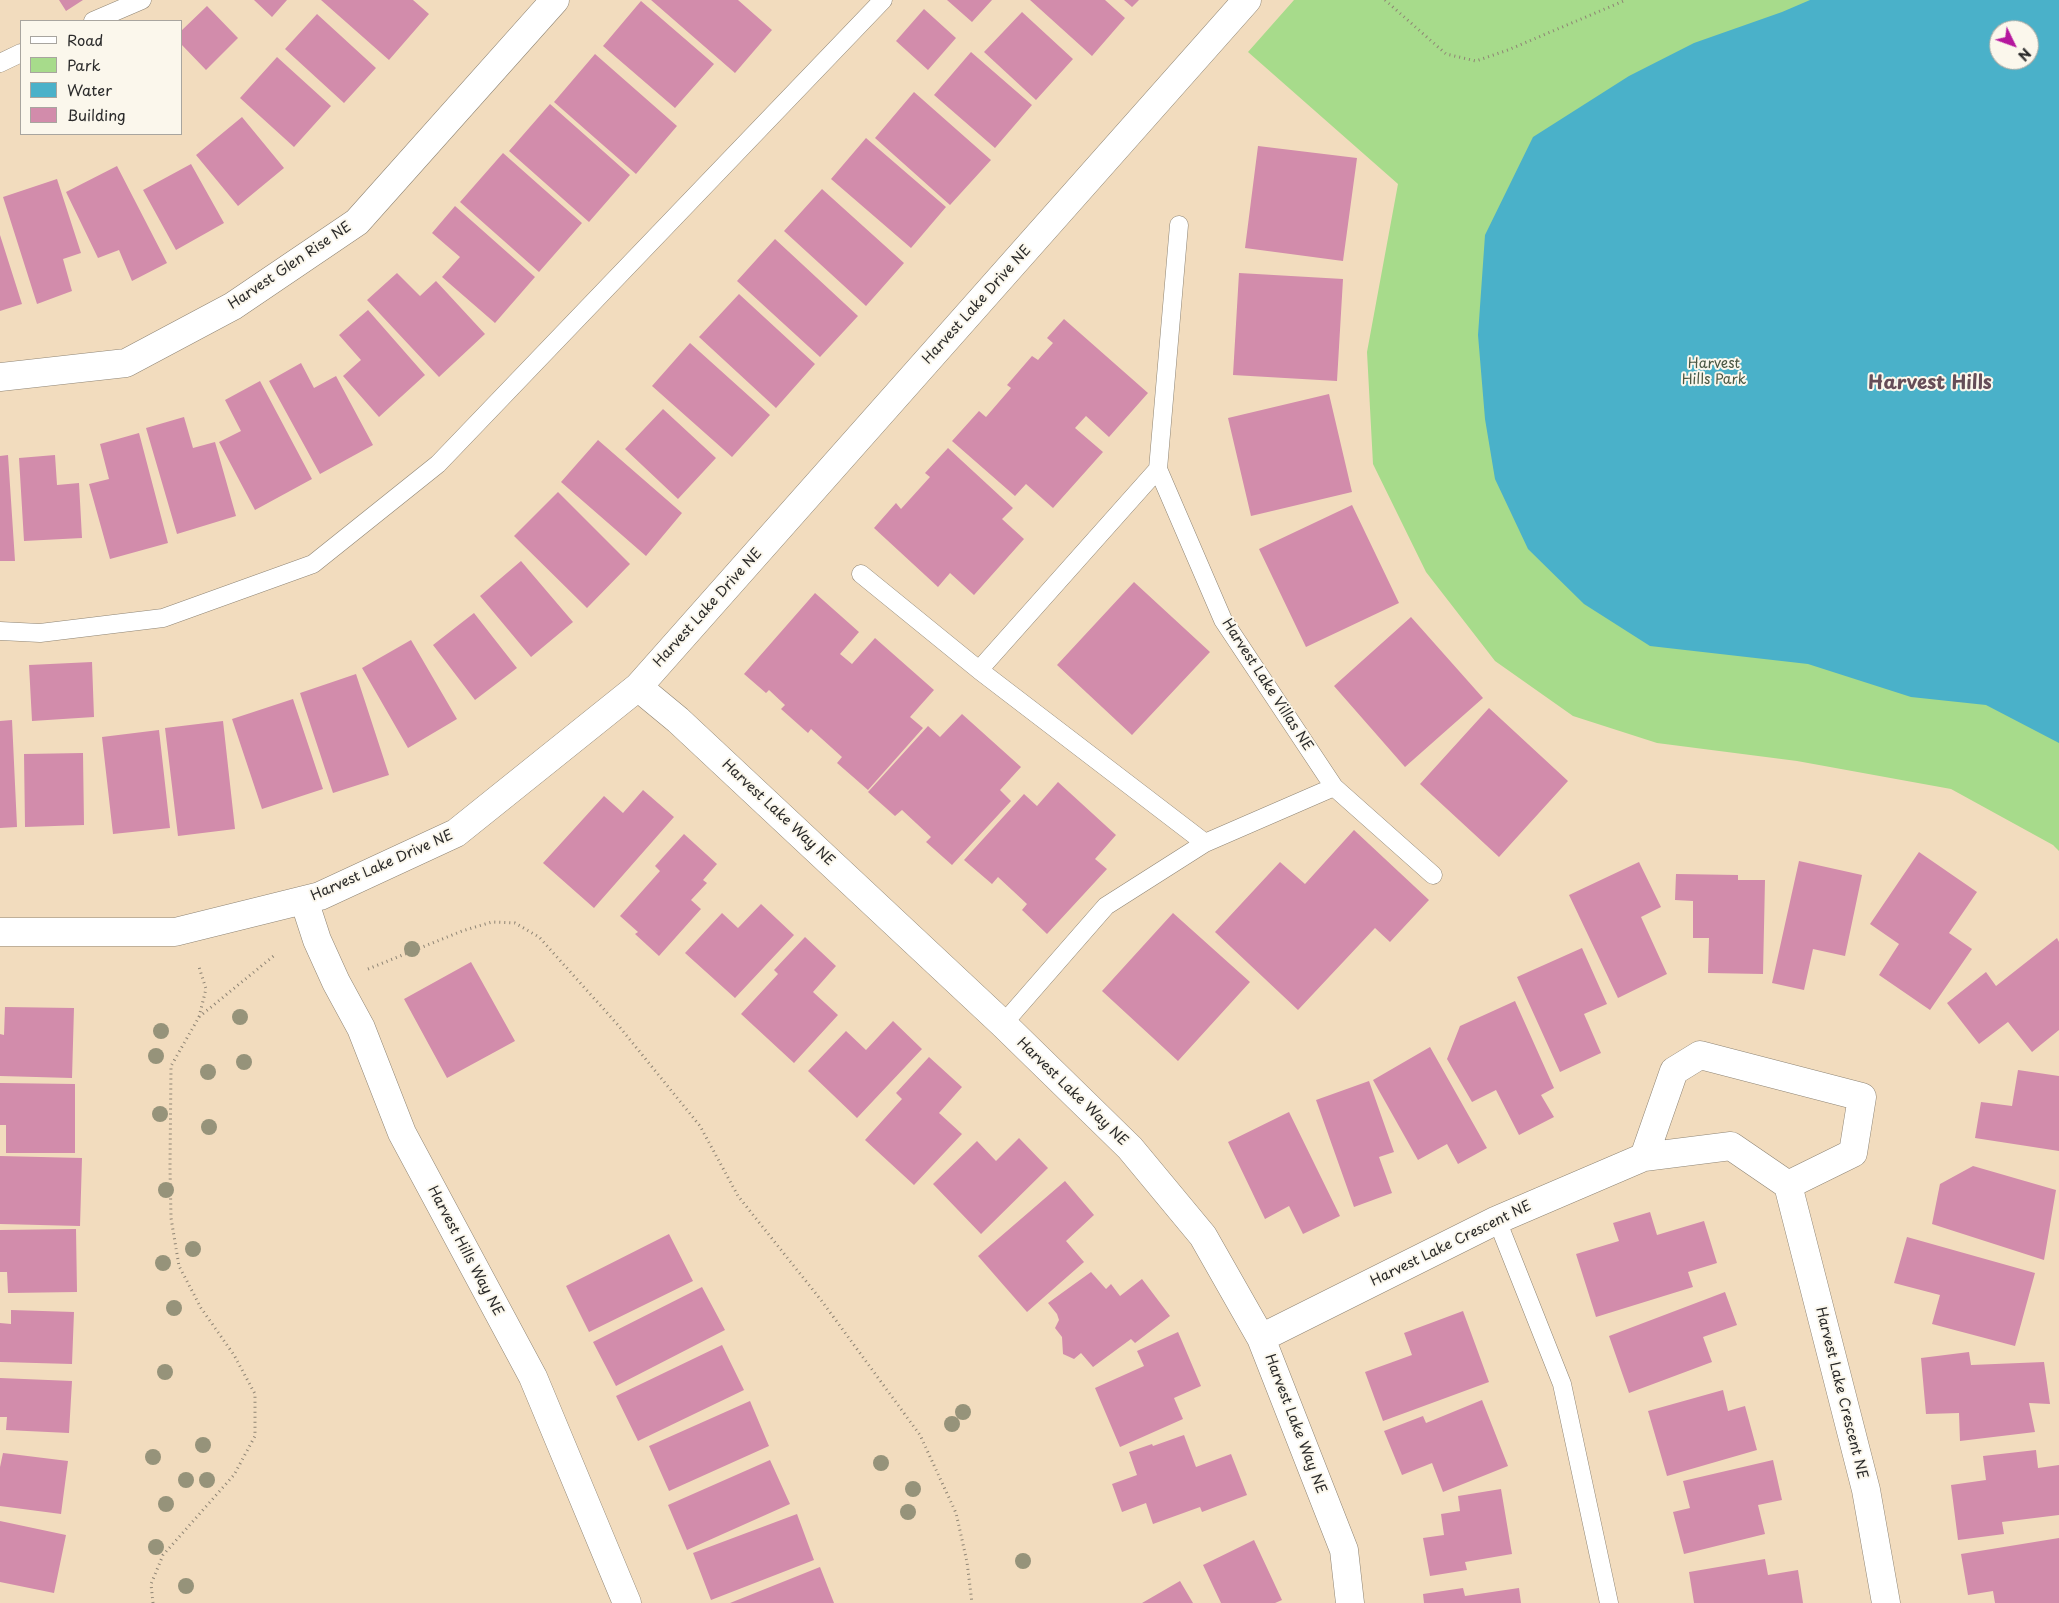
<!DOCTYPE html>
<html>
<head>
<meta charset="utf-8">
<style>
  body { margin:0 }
  #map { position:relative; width:2059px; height:1603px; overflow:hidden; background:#f2dcbe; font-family:"Playpen Sans",sans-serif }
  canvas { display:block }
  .legend { position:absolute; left:20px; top:20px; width:162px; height:115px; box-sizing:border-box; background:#fbf7ec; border:1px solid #a8a59f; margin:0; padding:6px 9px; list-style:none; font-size:15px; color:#2b2b2b }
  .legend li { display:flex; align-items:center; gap:10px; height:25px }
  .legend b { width:25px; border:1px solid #a8a59f }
  .north { position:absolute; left:1989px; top:20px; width:50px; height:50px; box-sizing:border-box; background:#fbf7ec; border:1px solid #a8a59f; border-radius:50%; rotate:132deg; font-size:14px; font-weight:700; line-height:20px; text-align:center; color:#2b2b2b }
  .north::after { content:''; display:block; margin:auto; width:18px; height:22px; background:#b5179e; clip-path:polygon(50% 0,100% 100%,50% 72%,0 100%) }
</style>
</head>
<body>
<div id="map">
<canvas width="2059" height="1603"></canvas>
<ul class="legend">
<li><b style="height:6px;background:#fff"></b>Road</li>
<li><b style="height:14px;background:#a7db8b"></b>Park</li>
<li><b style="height:14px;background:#4ab1c9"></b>Water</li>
<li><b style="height:14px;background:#d28cab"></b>Building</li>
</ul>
<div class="north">N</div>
</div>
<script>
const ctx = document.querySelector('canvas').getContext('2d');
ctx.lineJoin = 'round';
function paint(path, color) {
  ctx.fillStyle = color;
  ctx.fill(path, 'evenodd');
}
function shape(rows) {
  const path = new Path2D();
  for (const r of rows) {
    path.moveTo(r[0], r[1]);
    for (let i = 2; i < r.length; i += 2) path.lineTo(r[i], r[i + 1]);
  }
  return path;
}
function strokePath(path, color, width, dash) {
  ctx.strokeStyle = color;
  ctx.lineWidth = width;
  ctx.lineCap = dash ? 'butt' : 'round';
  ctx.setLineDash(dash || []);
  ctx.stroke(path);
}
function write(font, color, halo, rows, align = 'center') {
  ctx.font = font + ' "Playpen Sans",sans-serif';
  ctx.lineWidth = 4;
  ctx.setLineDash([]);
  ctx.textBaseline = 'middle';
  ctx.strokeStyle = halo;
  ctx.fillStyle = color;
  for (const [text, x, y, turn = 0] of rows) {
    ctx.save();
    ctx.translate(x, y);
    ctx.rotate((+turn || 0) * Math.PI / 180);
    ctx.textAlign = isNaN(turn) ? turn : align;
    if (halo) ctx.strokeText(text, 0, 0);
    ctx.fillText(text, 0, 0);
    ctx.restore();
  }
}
const green = shape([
  [1294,0,2059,0,2059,851,2053,845,1951,789,1797,761,1657,743,1573,716,1495,661,1426,572,1373,464,1367,352,1398,184,1248,52],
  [1999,30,2029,30,2029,60,1999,60]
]);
const water = shape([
  [1810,0,2059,0,2059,743,1986,705,1911,697,1808,664,1650,646,1584,604,1528,549,1495,479,1485,419,1478,335,1485,235,1533,137,1629,76,1694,43,1782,12],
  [1999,30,2029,30,2029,60,1999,60]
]);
const building = shape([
  [59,0,83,0,66,11],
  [254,0,287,0,272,17],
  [321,0,413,0,429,14,389,60],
  [651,0,738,0,772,30,735,73],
  [947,0,992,0,972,22],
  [1030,0,1105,0,1125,18,1092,56],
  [1124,0,1139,0,1132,7],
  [641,1,714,64,675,108,603,46],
  [207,6,238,38,206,70,181,44,181,31],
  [924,9,956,38,928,70,896,41],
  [1022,12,1073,59,1036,100,984,52],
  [317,14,376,68,344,103,285,49],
  [971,52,1032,105,995,148,934,95],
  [595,54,677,126,636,174,554,102],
  [277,57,331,106,294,147,240,98],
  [914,92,991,160,950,205,875,138],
  [550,104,630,175,589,222,509,151],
  [242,117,284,168,238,206,196,155],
  [866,138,946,207,911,248,831,179],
  [1258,146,1357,158,1343,261,1245,248],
  [503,153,582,223,539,272,460,202],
  [191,164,224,223,176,250,143,190],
  [117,166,167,263,132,281,119,250,98,258,66,192],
  [57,179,81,253,63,259,72,291,37,304,3,197],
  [822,189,904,263,866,306,784,231],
  [455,206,535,277,495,323,442,277,460,257,432,233],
  [0,235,22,304,0,311],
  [775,239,858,316,820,357,737,281],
  [397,273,420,296,436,281,485,334,439,377,367,300],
  [1239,273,1343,279,1337,381,1233,375],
  [739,294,815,364,776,408,699,337],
  [368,310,425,375,379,417,343,376,361,360,339,335],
  [1064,319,1148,393,1109,437,1086,416,1075,428,1103,452,1053,508,1026,484,1015,496,952,441,979,411,986,417,1011,388,1007,385,1032,356,1038,360,1053,343,1047,338],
  [690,343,770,415,732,457,652,386],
  [301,363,314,388,336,376,373,445,320,474,269,381],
  [260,381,312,479,255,510,219,442,241,431,225,400],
  [1329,394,1352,492,1251,516,1228,418],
  [663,409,716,458,678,499,625,449],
  [184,417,193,448,215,442,236,516,177,534,146,428],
  [139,433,168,543,110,559,89,484,109,479,100,444],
  [598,440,682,513,646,556,561,482],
  [948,448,1013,508,1002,519,1024,539,974,595,950,573,938,587,874,528,896,503,901,509,930,477,925,473],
  [8,455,15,561,0,561,0,456],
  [55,455,57,485,79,483,82,538,24,541,19,458],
  [558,492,630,564,587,608,514,536],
  [1352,505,1399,603,1306,647,1259,549],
  [521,561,573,622,531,657,480,596],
  [1134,582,1210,652,1132,735,1057,665],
  [815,593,859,632,840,654,852,664,875,638,934,690,910,717,923,728,868,790,837,763,842,757,811,729,808,733,781,709,785,705,769,690,766,693,744,674],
  [474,613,517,668,475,700,433,645],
  [1411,617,1483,698,1405,767,1334,686],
  [411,640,457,719,408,748,362,668],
  [92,662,94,717,32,721,29,665],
  [356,674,389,775,333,793,300,693],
  [293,699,323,789,262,809,232,719],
  [1489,708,1568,781,1499,857,1420,784],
  [962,714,1021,767,1000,790,1011,801,952,865,926,842,931,837,902,810,895,816,868,792,928,726,940,737],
  [12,720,17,827,0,828,0,721],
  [223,721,235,829,178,836,165,728],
  [159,730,170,828,113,834,102,737],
  [83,753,84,825,25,827,24,754],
  [1058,782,1116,835,1095,859,1107,869,1047,934,1022,910,1027,904,998,877,992,884,964,860,1024,794,1037,806],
  [643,790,674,817,594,908,543,863,604,796,623,813],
  [1354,830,1429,900,1390,942,1375,928,1298,1010,1215,932,1280,862,1305,884],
  [684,834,717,864,703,880,707,883,691,900,701,909,659,956,635,934,638,932,620,916,660,871,655,866],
  [1919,852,1977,892,1949,933,1972,949,1930,1010,1879,975,1899,944,1870,924],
  [1799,861,1862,875,1845,956,1813,949,1804,990,1772,983],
  [1639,862,1661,907,1641,917,1667,974,1618,998,1569,895],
  [1676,874,1738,875,1738,880,1765,880,1763,974,1708,973,1709,938,1693,938,1693,901,1675,900],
  [761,904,794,935,735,998,685,953,722,913,738,928],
  [1173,913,1250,982,1178,1061,1102,991],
  [805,937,836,966,813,992,838,1015,794,1063,741,1014,778,974,774,970],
  [2057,938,2059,942,2059,1030,2032,1052,2008,1022,1979,1044,1947,1003,1986,972,1996,986],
  [1582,948,1607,1004,1584,1014,1601,1053,1560,1072,1517,977],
  [471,962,515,1041,447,1078,404,999],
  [1515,1001,1554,1088,1541,1095,1554,1117,1519,1135,1496,1090,1472,1102,1447,1059,1460,1026],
  [5,1007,74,1008,72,1078,0,1076,0,1034,4,1035],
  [893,1021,922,1049,857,1118,808,1071,846,1031,866,1050],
  [1430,1047,1487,1148,1458,1164,1447,1144,1418,1160,1373,1080],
  [929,1057,962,1087,939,1113,962,1134,914,1185,865,1140,902,1099,896,1093],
  [2018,1070,2059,1076,2059,1151,1975,1138,1981,1102,2012,1106],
  [1369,1081,1394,1152,1379,1157,1392,1193,1354,1207,1316,1100],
  [0,1083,75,1084,75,1153,6,1153,6,1125,0,1125],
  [1289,1112,1340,1216,1303,1234,1289,1206,1265,1219,1228,1142],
  [1019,1138,1048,1168,981,1234,933,1184,977,1141,996,1161],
  [0,1156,82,1158,80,1226,0,1224],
  [1973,1166,2056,1190,2044,1260,1932,1224,1940,1184],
  [1065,1181,1094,1215,1066,1241,1084,1262,1027,1312,978,1256],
  [1650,1212,1657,1235,1704,1221,1717,1263,1688,1272,1693,1287,1596,1317,1576,1254,1619,1241,1613,1223],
  [76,1229,77,1292,8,1293,7,1272,0,1272,0,1230],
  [669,1234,693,1281,589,1332,566,1286],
  [1907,1237,2035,1273,2015,1346,1932,1324,1940,1295,1894,1283],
  [1091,1272,1106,1289,1111,1284,1120,1296,1142,1279,1170,1316,1135,1343,1131,1339,1093,1367,1081,1353,1074,1359,1063,1354,1062,1337,1055,1328,1059,1320,1057,1314,1048,1303],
  [702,1287,725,1330,616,1386,593,1342],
  [1725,1292,1737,1325,1703,1337,1712,1362,1629,1393,1609,1336],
  [11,1310,74,1312,72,1364,0,1362,0,1323,11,1324],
  [1463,1311,1489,1382,1383,1421,1365,1372,1412,1355,1404,1333],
  [1178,1332,1201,1386,1174,1398,1183,1419,1120,1447,1095,1388,1144,1366,1137,1351],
  [722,1345,744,1390,638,1441,616,1396],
  [1969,1352,1971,1365,2044,1362,2050,1404,2029,1403,2035,1432,1960,1441,1959,1413,1926,1414,1921,1358],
  [0,1378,72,1381,69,1433,6,1430,7,1417,0,1417],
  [1723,1390,1728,1411,1745,1406,1757,1450,1667,1476,1648,1411],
  [1482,1400,1508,1466,1443,1492,1432,1463,1402,1475,1384,1431,1423,1416,1426,1423],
  [750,1401,769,1446,669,1491,649,1446],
  [1184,1435,1196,1467,1231,1454,1247,1495,1202,1512,1200,1507,1153,1524,1146,1503,1122,1512,1112,1484,1137,1475,1129,1452,1152,1444,1153,1446],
  [2036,1450,2038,1468,2059,1465,2059,1515,2002,1522,2004,1534,1958,1540,1951,1485,1986,1480,1983,1456],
  [3,1453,68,1461,61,1514,0,1506,0,1467],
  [770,1460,790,1504,687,1550,668,1505],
  [1773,1460,1782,1500,1758,1505,1765,1534,1684,1554,1673,1512,1690,1508,1683,1481],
  [1501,1489,1512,1554,1465,1562,1467,1570,1430,1576,1423,1538,1444,1535,1441,1514,1460,1511,1458,1496],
  [797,1514,814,1560,711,1600,693,1553],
  [0,1521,66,1535,54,1593,0,1582],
  [2059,1538,2059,1603,1995,1603,1993,1591,1968,1595,1961,1554],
  [1254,1540,1282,1600,1275,1603,1221,1603,1203,1565],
  [1765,1559,1768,1575,1798,1570,1803,1603,1694,1603,1689,1572],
  [820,1567,834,1603,730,1603],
  [1180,1581,1193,1603,1142,1603],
  [1463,1588,1465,1596,1519,1588,1521,1603,1424,1603,1423,1594]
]);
const path = shape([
  [1385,0,1446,54,1476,61,1508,50,1626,0],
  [368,969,462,931,492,922,515,923,539,937,618,1025,700,1126,738,1196,821,1300,920,1435,956,1513,967,1562,972,1603],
  [199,1017,206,989,199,967],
  [153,1603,151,1584,163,1555,234,1475,255,1436,255,1394,234,1355,201,1308,179,1266,171,1218,170,1168,171,1066,199,1017,276,954]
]);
const service = shape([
  [93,21,142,0],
  [0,63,21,53],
  [1158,469,1223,620,1334,787,1433,875],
  [861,574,979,670,1205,843],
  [0,631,40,633,163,618,313,564,438,464,883,0],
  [979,670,1158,469,1179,225],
  [1003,1024,1106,906,1205,843,1334,787],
  [1497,1220,1562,1384,1609,1603]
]);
const minor = shape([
  [0,377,126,363,233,306,357,222,555,0],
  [638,687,678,720,1003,1024,1130,1148,1203,1236,1261,1338,1344,1550,1350,1603],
  [304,900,317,940,336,982,361,1028,402,1133,533,1377,627,1603],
  [0,932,175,932,320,896,456,833,638,687,1247,0],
  [1644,1157,1674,1071,1700,1055,1862,1097,1853,1153,1788,1185],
  [1261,1338,1497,1220,1644,1157,1731,1146,1788,1185,1866,1490,1886,1603]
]);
const trees = [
  [412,949],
  [240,1017],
  [161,1031],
  [156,1056],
  [244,1062],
  [208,1072],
  [160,1114],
  [209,1127],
  [166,1190],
  [193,1249],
  [163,1263],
  [174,1308],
  [165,1372],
  [963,1412],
  [952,1424],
  [203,1445],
  [153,1457],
  [881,1463],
  [186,1480],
  [207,1480],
  [913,1489],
  [166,1504],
  [908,1512],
  [156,1547],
  [1023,1561],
  [186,1586]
];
const streetNames = [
  ["Harvest Glen Rise NE",290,266,-34],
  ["Harvest Lake Drive NE",977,305,-48],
  ["Harvest Lake Drive NE",708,608,-48],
  ["Harvest Lake Villas NE",1267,685,57],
  ["Harvest Lake Way NE",778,813,43],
  ["Harvest Lake Drive NE",382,866,-24],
  ["Harvest Lake Way NE",1072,1092,44],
  ["Harvest Lake Crescent NE",1451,1244,-26],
  ["Harvest Hills Way NE",465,1251,62],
  ["Harvest Lake Crescent NE",1841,1393,76],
  ["Harvest Lake Way NE",1295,1424,69]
];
const parkNames = [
  ["Harvest",1714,364],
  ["Hills Park",1714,380]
];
const districtNames = [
  ["Harvest Hills",1930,384]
];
paint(green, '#a7db8b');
paint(water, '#4ab1c9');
paint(building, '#d28cab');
strokePath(service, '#8e8474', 19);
strokePath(minor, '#8e8474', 29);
strokePath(path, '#8e8474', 3, [1, 4]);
strokePath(service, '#fff', 18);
strokePath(minor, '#fff', 28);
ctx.fillStyle = '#96937a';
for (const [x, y] of trees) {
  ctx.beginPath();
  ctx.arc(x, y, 8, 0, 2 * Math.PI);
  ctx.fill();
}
write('14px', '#2b2b2b', '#fbf7ec', streetNames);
write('14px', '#4a5743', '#fbf7ec', parkNames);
write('bold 19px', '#654d58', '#fbf7ec', districtNames);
</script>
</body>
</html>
